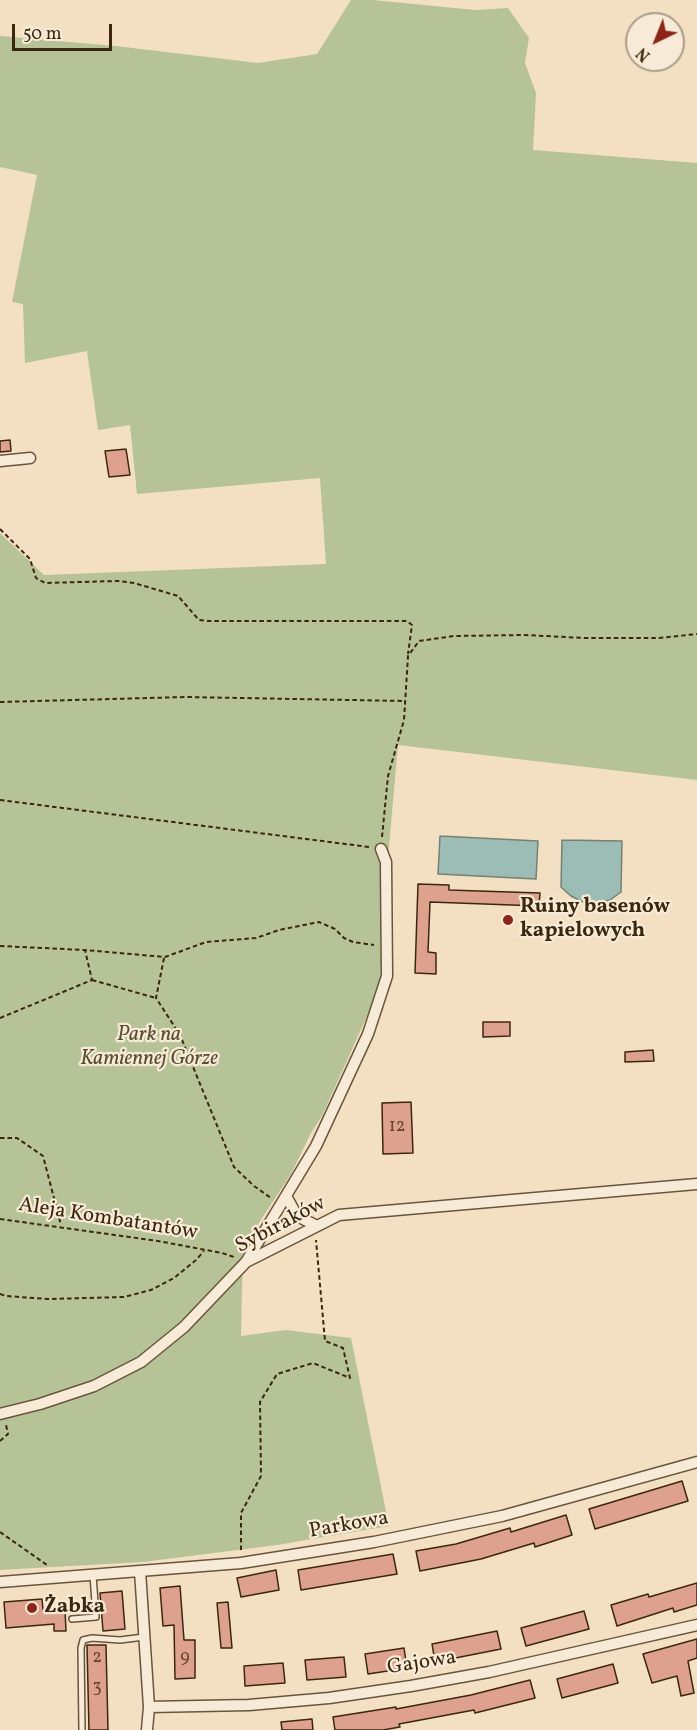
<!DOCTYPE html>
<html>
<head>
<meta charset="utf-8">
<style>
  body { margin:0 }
  #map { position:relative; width:697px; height:1730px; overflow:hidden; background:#f3e0c2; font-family:Vollkorn,serif }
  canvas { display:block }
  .north { position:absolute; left:625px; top:12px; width:60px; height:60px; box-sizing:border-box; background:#f7ebd7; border:2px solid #ac9d87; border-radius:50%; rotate:223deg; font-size:16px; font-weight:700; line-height:24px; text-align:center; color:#3b270e }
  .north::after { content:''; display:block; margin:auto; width:21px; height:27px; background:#8f2418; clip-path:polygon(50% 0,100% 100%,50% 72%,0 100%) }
  .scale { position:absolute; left:12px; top:24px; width:100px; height:27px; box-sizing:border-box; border:3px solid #3b270e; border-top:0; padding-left:8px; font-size:18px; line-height:21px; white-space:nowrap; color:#3b270e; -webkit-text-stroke:4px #f7ebd7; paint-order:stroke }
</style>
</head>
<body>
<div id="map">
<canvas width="697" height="1730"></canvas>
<div class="north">N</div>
<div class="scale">50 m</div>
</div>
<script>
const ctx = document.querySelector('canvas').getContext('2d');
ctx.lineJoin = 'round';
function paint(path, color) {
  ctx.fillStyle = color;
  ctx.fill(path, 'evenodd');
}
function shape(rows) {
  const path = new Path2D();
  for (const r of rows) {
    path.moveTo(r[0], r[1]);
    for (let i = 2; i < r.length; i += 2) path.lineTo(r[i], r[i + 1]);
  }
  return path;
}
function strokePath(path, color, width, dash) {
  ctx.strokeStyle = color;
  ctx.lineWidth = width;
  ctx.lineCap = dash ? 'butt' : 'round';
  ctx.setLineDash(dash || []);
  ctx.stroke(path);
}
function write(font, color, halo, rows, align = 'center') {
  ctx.font = font + ' Vollkorn,serif';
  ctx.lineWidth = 4.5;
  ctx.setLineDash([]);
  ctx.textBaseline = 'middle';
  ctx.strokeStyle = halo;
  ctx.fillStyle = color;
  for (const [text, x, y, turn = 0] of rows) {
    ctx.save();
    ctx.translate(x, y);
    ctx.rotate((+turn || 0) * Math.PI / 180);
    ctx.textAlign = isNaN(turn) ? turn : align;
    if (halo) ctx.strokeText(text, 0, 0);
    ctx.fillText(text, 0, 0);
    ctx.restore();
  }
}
const green = shape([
  [351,0,373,0,475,10,508,8,529,38,525,63,536,93,533,150,697,163,697,780,398,745,383,914,380,982,372,1005,322,1116,311,1133,291,1174,243,1247,241,1336,286,1330,351,1338,389,1526,277,1545,143,1562,0,1570,0,533,44,575,326,564,320,478,137,494,130,425,98,430,87,351,25,363,23,304,12,302,37,175,0,167,0,36,116,46,258,63,317,54]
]);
const water = shape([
  [440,836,538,841,536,879,438,874,440,836],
  [562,840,622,841,621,892,610,900,597,903,583,902,571,896,561,887,562,840]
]);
const building = shape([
  [10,440,11,451,0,452,0,441,10,440],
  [126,449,130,475,109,477,105,451,126,449],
  [418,884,449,885,449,890,540,893,539,906,430,902,428,952,436,953,436,974,415,973,418,884],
  [483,1022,510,1022,510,1036,483,1037,483,1022],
  [653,1050,654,1061,625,1062,625,1052,653,1050],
  [411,1102,413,1153,383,1154,382,1103,411,1102],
  [682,1481,688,1501,595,1529,589,1509,682,1481],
  [566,1515,572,1535,535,1547,534,1543,481,1559,420,1571,416,1551,456,1544,510,1528,511,1532,566,1515],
  [393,1554,397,1574,301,1590,298,1570,393,1554],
  [276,1570,279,1590,241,1597,237,1578,276,1570],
  [697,1583,697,1605,674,1612,673,1608,617,1626,611,1605,648,1594,649,1597,697,1583],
  [180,1586,184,1640,195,1640,195,1678,175,1679,174,1625,163,1626,160,1588,180,1586],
  [122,1591,125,1629,103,1631,100,1593,122,1591],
  [42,1599,43,1610,65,1610,66,1631,54,1631,54,1624,6,1628,4,1602,42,1599],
  [228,1602,232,1648,221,1648,217,1603,228,1602],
  [584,1611,589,1629,526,1646,521,1628,584,1611],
  [497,1631,501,1649,435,1662,432,1644,497,1631],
  [697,1639,697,1658,688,1661,694,1693,681,1696,677,1676,652,1683,643,1654,697,1639],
  [87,1645,106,1645,108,1730,89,1730,87,1645],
  [404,1648,407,1668,368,1674,365,1654,404,1648],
  [344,1657,346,1677,307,1680,305,1660,344,1657],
  [283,1663,285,1683,245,1686,244,1666,283,1663],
  [613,1664,618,1683,562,1698,557,1679,613,1664],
  [530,1680,535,1698,475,1713,474,1710,399,1724,400,1727,383,1730,335,1730,333,1717,396,1707,396,1709,471,1695,530,1680],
  [312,1719,313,1730,282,1730,281,1722,312,1719]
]);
const path = shape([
  [0,529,30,559,36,578,45,583,118,581,134,583,178,596,199,620,208,621,407,621,412,625,408,654],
  [0,702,186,697,405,701],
  [0,800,369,847],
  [382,837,388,776,404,720,408,656,419,641,454,636,525,635,584,638,658,638,697,634],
  [0,946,85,950,165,957,206,942,256,938,279,930,319,922,335,929,344,938,353,942,374,945],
  [164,958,156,998,180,1035,234,1167,254,1186,271,1198],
  [92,980,156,998],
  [0,1018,92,980,85,950],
  [0,1138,17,1138,43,1156,61,1225],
  [0,1219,158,1241,222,1253,234,1257],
  [0,1294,6,1296,48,1299,124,1297,151,1290,174,1278,196,1260,204,1251],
  [0,1441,8,1434,6,1425],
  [0,1532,47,1565],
  [241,1550,241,1513,261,1476,260,1402,277,1374,313,1363,350,1378,343,1348,325,1341,316,1240]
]);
const service = shape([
  [72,1619,96,1617,93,1575],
  [82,1730,81,1648,83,1640,92,1638,120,1640,144,1637]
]);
const minor = shape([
  [0,461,30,458],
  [286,1196,297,1216,315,1225],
  [246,1262,316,1146,368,1034,387,976,386,862,381,849],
  [0,1414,40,1404,94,1386,141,1362,184,1327,246,1262,339,1215,697,1184],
  [140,1571,149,1707,147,1730],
  [0,1582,241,1563,374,1542,502,1516,697,1462],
  [149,1707,249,1705,329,1698,411,1686,489,1672,697,1625]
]);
const markers = [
  [508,920,6,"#8f2418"],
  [32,1608,6,"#8f2418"]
];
const numberNames = [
  ["12",397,1128],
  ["2",97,1659],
  ["9",185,1659],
  ["3",97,1689]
];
const poiNames = [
  ["Ruiny basenów",520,908],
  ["kapielowych",520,932],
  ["Żabka",44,1608]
];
const parkNames = [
  ["Park na",149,1036],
  ["Kamiennej Górze",149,1060]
];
const streetNames = [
  ["Aleja Kombatantów",108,1220,9],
  ["Sybiraków",281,1226,-28],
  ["Parkowa",349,1526,-10],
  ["Gajowa",422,1664,-9]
];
paint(green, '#b6c397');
paint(water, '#9bbdb5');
strokePath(water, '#758172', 1.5);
paint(building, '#dda18d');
strokePath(building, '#3b270e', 1.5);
strokePath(service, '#69553b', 8);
strokePath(minor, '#69553b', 13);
strokePath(path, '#3b270e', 2, [4.5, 3]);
strokePath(service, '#f7ebd7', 5);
strokePath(minor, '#f7ebd7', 10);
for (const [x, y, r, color] of markers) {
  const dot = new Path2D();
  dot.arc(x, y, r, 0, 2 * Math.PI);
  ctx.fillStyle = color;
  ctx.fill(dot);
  strokePath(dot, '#f7ebd7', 2);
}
write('18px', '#64462e', null, numberNames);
write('bold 21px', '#3b270e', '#f7ebd7', poiNames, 'left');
write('italic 21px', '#5a4e30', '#f7ebd7', parkNames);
write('21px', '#3b270e', '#f7ebd7', streetNames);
</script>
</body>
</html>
